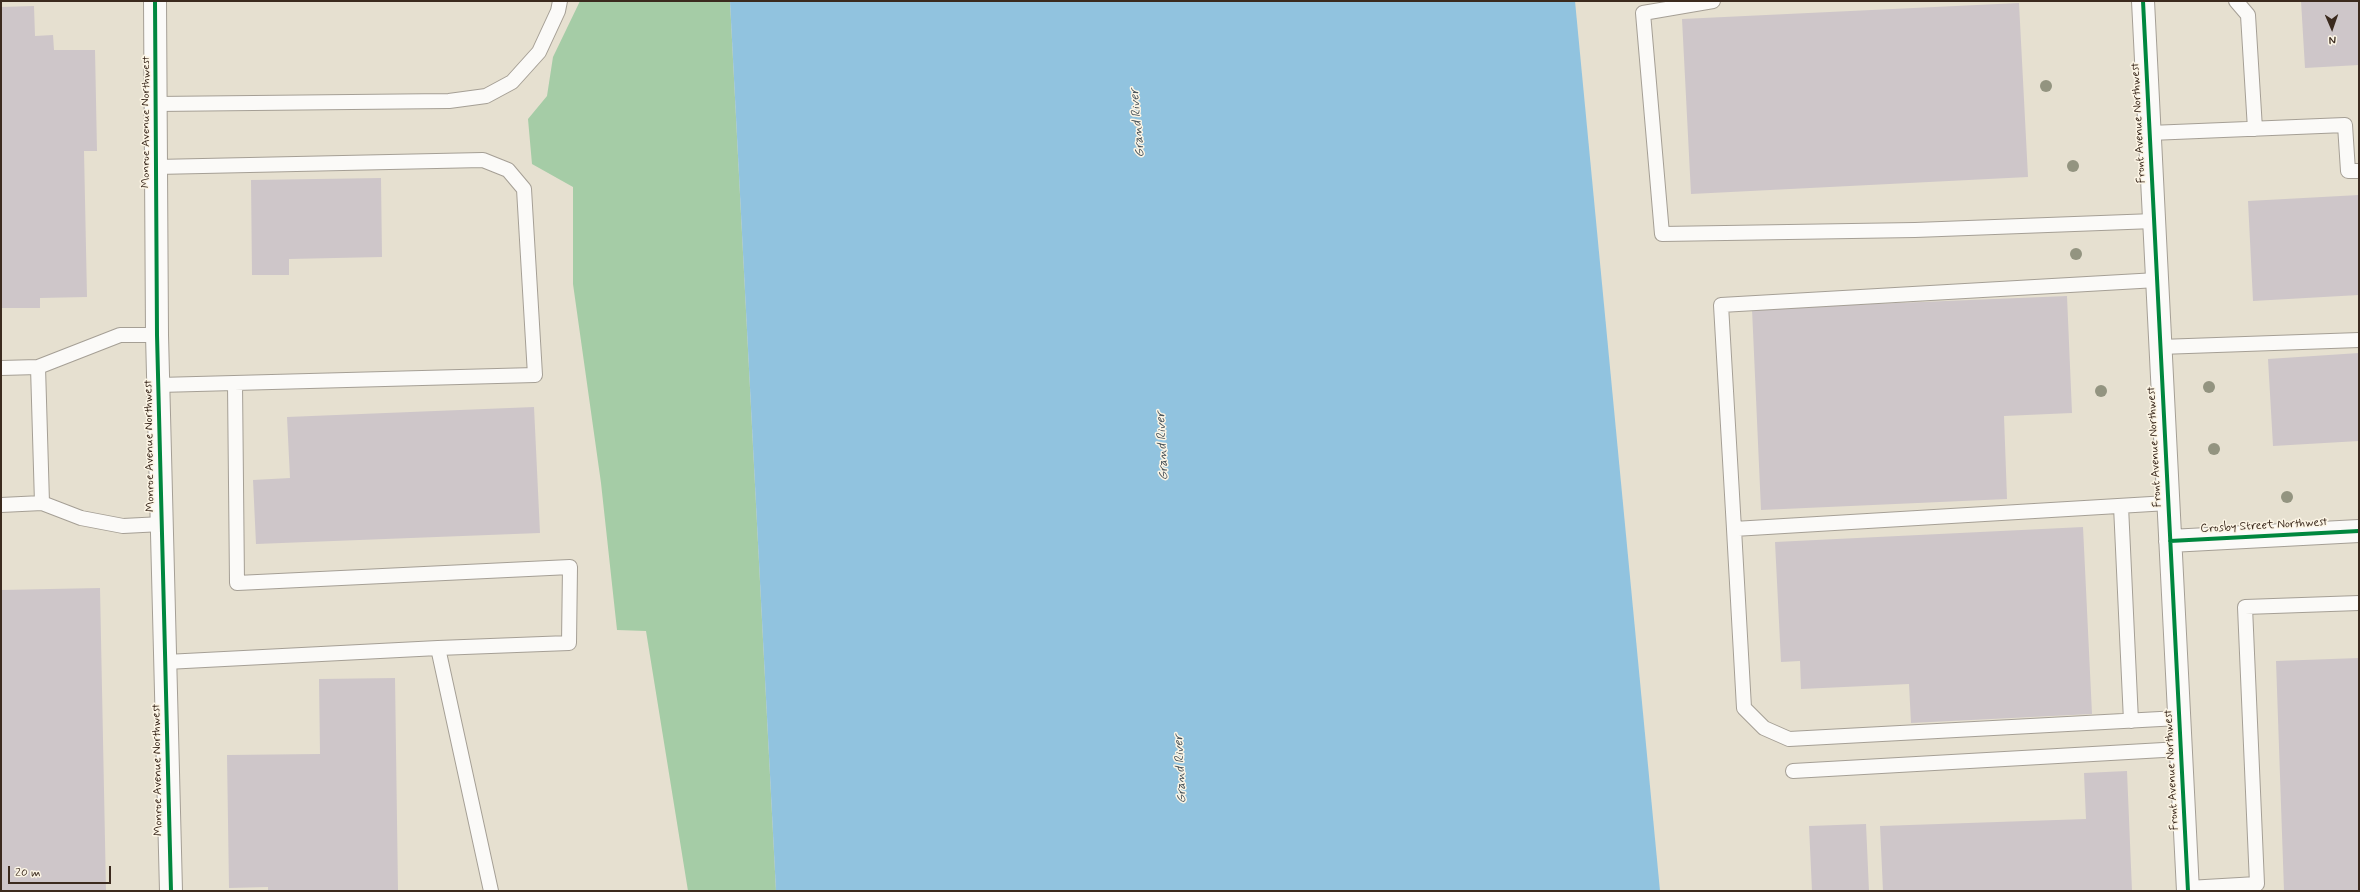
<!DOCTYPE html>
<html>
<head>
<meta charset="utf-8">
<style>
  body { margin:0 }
  #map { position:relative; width:2360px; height:892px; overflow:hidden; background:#e6e0d0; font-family:Mynerve,sans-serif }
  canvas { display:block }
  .frame { position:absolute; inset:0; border:2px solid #3b2a1e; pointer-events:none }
  .north { position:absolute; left:2312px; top:8px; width:40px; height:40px; -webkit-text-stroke:3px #fcf5e5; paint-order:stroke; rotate:178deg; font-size:11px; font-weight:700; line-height:16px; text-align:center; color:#3b2a1e }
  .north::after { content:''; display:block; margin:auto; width:14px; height:18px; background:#3b2a1e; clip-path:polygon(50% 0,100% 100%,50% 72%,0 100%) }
  .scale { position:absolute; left:8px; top:866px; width:103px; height:18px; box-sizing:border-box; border:2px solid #3b2a1e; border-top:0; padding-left:5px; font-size:12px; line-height:14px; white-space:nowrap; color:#3b2a1e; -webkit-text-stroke:3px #fcf5e5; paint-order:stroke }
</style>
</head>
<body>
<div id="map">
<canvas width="2360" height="892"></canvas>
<div class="frame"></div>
<div class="north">N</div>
<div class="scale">20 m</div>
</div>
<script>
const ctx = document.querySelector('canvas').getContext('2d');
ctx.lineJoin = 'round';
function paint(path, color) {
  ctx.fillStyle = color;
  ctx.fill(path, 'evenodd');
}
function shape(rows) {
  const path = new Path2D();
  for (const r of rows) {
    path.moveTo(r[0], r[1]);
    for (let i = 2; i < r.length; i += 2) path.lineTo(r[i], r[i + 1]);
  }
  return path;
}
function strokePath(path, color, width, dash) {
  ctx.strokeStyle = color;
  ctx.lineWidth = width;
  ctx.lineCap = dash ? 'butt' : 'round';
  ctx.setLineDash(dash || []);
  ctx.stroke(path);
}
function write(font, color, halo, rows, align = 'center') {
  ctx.font = font + ' Mynerve,sans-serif';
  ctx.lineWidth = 3;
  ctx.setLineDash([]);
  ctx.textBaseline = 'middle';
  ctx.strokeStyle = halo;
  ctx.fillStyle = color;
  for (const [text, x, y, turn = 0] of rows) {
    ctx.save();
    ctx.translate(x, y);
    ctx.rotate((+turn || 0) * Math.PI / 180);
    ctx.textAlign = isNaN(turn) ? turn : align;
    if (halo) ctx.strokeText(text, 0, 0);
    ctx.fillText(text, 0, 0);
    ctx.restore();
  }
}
const forest = shape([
  [580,1,730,1,776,891,688,891,646,631,617,630,601,483,573,284,573,187,532,164,528,119,547,96,553,57]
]);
const water = shape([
  [730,1,1575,1,1660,891,776,891]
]);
const building = shape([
  [2301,1,2359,1,2359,65,2305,68],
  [2019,3,2028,177,1691,194,1682,19],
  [34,6,35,36,53,35,54,50,95,50,97,151,84,151,87,297,40,298,40,308,1,308,1,7],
  [381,178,382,257,289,259,289,275,252,275,251,180],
  [2359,195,2359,295,2253,301,2248,201],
  [2067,296,2072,413,2004,416,2007,499,1761,510,1752,309],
  [2359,353,2359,441,2273,446,2268,359],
  [534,407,540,533,256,544,253,480,290,478,287,417],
  [2083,527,2092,714,1911,723,1909,684,1801,689,1800,661,1781,662,1775,542],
  [100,588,106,891,1,891,1,590],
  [2359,658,2359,891,2284,891,2276,661],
  [395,678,398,891,268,891,268,887,229,888,227,755,320,754,319,679],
  [2127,771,2132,891,1883,891,1880,826,2086,819,2084,773],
  [1866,824,1869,891,1812,891,1809,826]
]);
const lane = shape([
  [1713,1,1643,13,1662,234,1915,230,2154,221],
  [2236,1,2248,15,2255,129],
  [156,104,449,101,486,96,512,82,539,52,558,11,560,1],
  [2150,133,2345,125,2348,171,2359,171],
  [156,167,483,160,508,170,524,189,535,375,159,385],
  [2157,280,1721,305,1734,529,2168,503],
  [157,335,120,335,38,367,42,503,81,518,123,526,162,524],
  [2160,347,2359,340],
  [1,368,38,367],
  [235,384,237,583,570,567,569,643,438,648,491,891],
  [1,505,42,503],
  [2121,506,2131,721],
  [1734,529,1744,708,1764,728,1789,739,2179,718],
  [166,662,438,648],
  [1793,771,2181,749],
  [2188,888,2257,884,2245,607,2359,603]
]);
const street = shape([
  [2143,1,2188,891],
  [2170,541,2359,531]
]);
const secondary = shape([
  [155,1,157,335,171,891]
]);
const cycleway = shape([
  [155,1,157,335,171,891],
  [2143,1,2188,891],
  [2170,541,2359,531]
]);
const trees = [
  [2046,86],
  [2073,166],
  [2076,254],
  [2209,387],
  [2101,391],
  [2214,449],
  [2287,497]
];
const streetNames = [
  ["Monroe Avenue Northwest",146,122,-90],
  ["Front Avenue Northwest",2139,123,-93],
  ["Monroe Avenue Northwest",150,446,-91],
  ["Front Avenue Northwest",2155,447,-93],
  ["Crosby Street Northwest",2264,526,-3],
  ["Monroe Avenue Northwest",158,770,-91],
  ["Front Avenue Northwest",2172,770,-93]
];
const waterNames = [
  ["Grand River",1138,123,-95],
  ["Grand River",1163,446,-93],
  ["Grand River",1181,769,-93]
];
paint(forest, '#a5cca6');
paint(water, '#91c3df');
paint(building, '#cec6c9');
strokePath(lane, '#a59f95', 16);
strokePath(street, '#a59f95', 24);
strokePath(secondary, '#a59f95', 24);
strokePath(lane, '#fbfaf8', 14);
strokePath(street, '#fbfaf8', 22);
strokePath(secondary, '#fbfaf8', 22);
strokePath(cycleway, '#00873e', 4);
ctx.fillStyle = '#939480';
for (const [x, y] of trees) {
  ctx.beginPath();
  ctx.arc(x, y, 6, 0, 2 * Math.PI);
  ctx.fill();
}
write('12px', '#3b2a1e', '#fcf5e5', streetNames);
write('italic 13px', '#4a545a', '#fcf5e5', waterNames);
</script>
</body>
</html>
